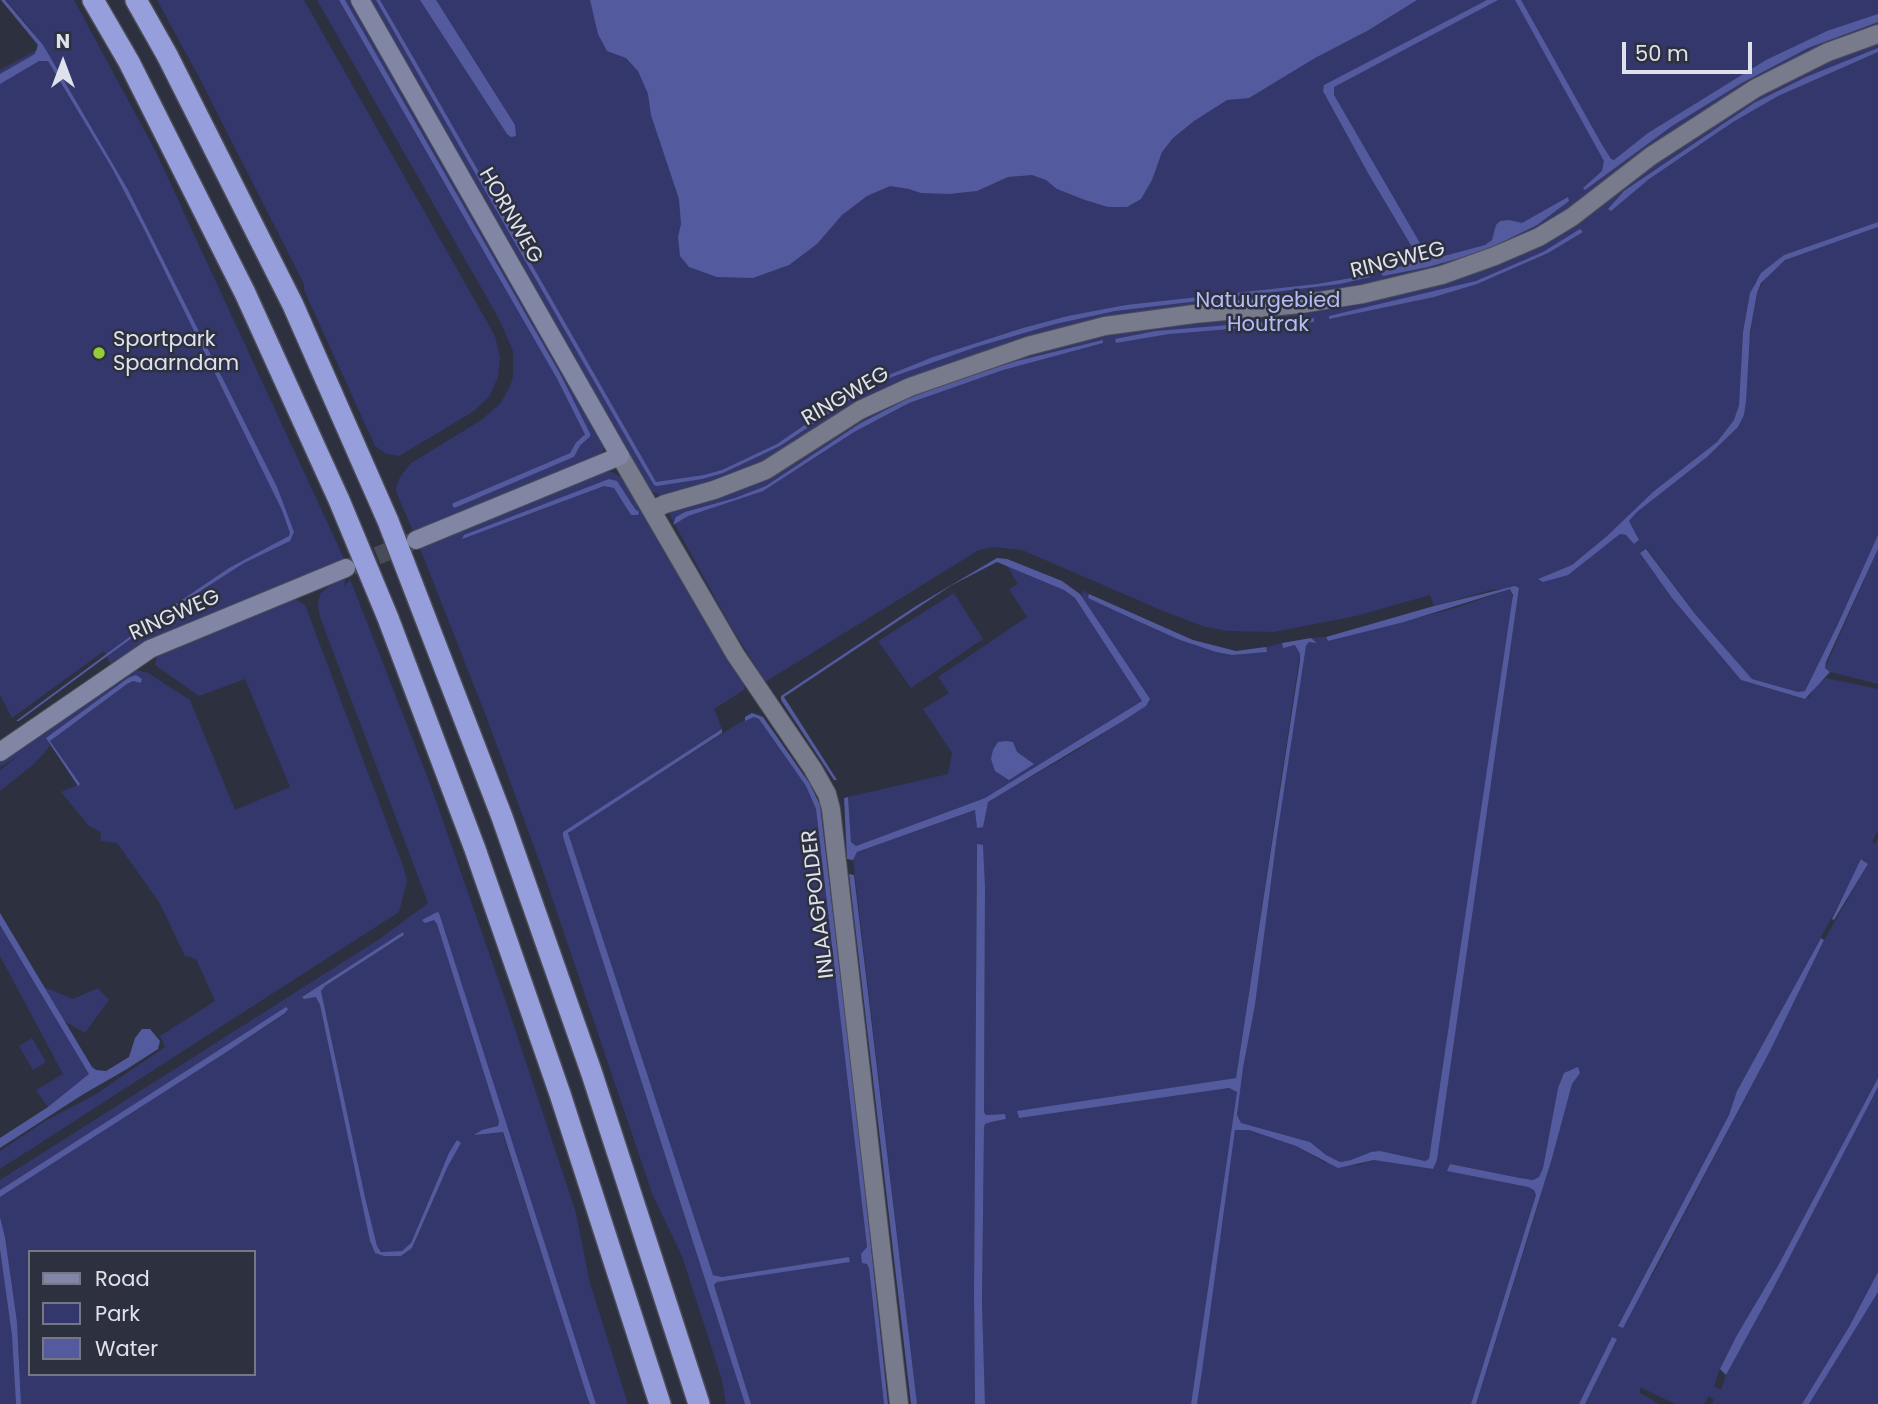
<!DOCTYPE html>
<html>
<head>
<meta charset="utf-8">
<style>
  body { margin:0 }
  #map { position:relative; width:1878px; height:1404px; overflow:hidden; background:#2d303e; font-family:Poppins,sans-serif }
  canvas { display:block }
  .legend { position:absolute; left:28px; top:1250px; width:228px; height:126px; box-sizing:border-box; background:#2d303e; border:2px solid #757783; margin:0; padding:9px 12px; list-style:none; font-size:21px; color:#e0e2eb }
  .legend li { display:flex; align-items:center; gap:14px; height:35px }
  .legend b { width:35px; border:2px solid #757783 }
  .north { position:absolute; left:28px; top:28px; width:70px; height:70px; -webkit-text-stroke:5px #2d303e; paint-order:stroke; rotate:0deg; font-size:19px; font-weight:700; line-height:28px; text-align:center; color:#e0e2eb }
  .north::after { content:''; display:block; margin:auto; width:24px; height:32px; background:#e0e2eb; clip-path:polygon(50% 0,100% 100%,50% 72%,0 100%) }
  .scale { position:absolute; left:1622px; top:42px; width:130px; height:32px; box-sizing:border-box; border:4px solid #e0e2eb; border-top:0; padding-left:9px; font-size:21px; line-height:24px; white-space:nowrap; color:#e0e2eb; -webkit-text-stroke:5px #2d303e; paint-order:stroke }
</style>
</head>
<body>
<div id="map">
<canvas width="1878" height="1404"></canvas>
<ul class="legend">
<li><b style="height:9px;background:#8186a4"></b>Road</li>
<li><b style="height:19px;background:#34376c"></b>Park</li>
<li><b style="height:19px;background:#545a9e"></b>Water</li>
</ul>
<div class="north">N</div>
<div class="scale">50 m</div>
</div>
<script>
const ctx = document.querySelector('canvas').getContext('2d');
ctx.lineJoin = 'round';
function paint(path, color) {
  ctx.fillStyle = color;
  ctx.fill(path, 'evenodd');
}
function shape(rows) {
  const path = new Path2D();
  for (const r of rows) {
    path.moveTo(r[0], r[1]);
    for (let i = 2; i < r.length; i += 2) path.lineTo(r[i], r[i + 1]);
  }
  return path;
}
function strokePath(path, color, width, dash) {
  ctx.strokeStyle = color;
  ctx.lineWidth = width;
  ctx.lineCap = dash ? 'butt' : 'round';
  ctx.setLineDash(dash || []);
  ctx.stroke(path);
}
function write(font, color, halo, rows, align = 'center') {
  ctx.font = font + ' Poppins,sans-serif';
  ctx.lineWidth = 5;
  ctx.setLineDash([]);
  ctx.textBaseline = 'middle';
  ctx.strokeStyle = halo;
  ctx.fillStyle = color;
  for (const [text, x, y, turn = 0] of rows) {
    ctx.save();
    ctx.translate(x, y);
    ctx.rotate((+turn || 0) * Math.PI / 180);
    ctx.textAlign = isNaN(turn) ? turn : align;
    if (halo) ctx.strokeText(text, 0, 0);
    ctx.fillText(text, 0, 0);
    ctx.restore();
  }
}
const green = shape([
  [6,0,74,0,155,150,346,563,111,665,104,651,12,718,0,695,0,70,38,49,34,33],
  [157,0,304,0,495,336,500,357,498,377,489,397,474,411,399,456,387,454,375,446,304,290,304,284,199,77],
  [317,0,351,0,605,443,603,451,595,458,415,536,397,494,396,488,400,477,411,463,480,421,500,404,510,386,513,376,513,351,499,319],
  [367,0,1878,0,1878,222,1784,255,1755,282,1750,294,1743,332,1739,405,1734,420,1717,442,1654,491,1607,536,1572,566,1547,575,1543,582,1568,574,1620,534,1626,535,1634,544,1639,540,1629,521,1637,512,1707,457,1738,427,1744,415,1746,401,1746,360,1757,293,1766,277,1785,260,1795,256,1878,227,1878,535,1837,626,1805,691,1798,692,1752,679,1695,614,1647,549,1641,553,1672,598,1741,680,1805,699,1809,697,1816,685,1826,678,1878,689,1878,830,1872,842,1874,844,1878,839,1878,1078,1779,1264,1737,1335,1720,1369,1714,1386,1721,1390,1726,1375,1773,1289,1878,1087,1878,1272,1849,1327,1802,1404,1712,1404,1714,1400,1709,1396,1704,1404,1675,1404,1640,1387,1640,1393,1659,1404,1585,1404,1616,1340,1612,1337,1579,1404,1476,1404,1535,1215,1572,1084,1580,1073,1564,1073,1558,1088,1543,1168,1539,1177,1533,1180,1520,1178,1450,1164,1448,1171,1528,1187,1534,1190,1536,1195,1471,1404,1197,1404,1235,1130,1249,1130,1296,1146,1324,1162,1358,1165,1374,1160,1433,1169,1437,1159,1519,588,1492,590,1434,606,1430,595,1356,616,1274,632,1228,631,1205,627,1163,611,1022,550,993,547,979,550,966,558,765,682,730,625,658,494,648,489],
  [1862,859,1868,864,1824,940,1771,1049,1653,1274,1618,1325,1729,1115,1737,1091,1831,919],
  [602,471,612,472,625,479,745,683,744,690,714,709,722,729,563,832,563,837,745,1404,726,1404,722,1380,682,1256,653,1196,544,874,486,716,419,546],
  [1878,549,1878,684,1830,672,1825,668],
  [1006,564,1064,590,1075,598,1142,701,985,798,856,846,851,843,848,797,948,774,952,753,923,709,949,693,938,677,1027,617,1009,589,1018,584],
  [346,576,344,587,350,579,429,781,505,999,576,1213,590,1283,628,1404,596,1404,437,912,422,921,434,920,437,924,499,1121,498,1126,474,1135,502,1131,590,1404,21,1404,17,1322,5,1237,0,1217,0,1197,222,1055,285,1013,280,1011,0,1190,0,1180,381,938,428,903,320,617,318,605,320,594,330,585],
  [404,932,402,937,325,986,321,991,365,1197,377,1246,381,1252,402,1251,411,1243,444,1164,461,1143,448,1166,412,1248,401,1256,384,1256,372,1248,320,1005,316,997,305,999,303,996],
  [30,1252,254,1252,254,1374,30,1374],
  [1510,589,1514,601,1429,1159,1426,1161,1371,1152,1351,1160,1340,1162,1326,1155,1310,1142,1241,1123,1237,1115,1243,1068,1255,1005,1277,836,1306,646,1309,642,1316,642,1311,638,1326,637,1328,641,1455,608],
  [1082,590,1089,594,1089,598,1133,619,1180,640,1216,652,1232,655,1266,652,1266,647,1282,643,1283,647,1295,645,1300,654,1236,1078,1017,1112,1019,1118,1229,1088,1237,1092,1191,1404,985,1404,982,1303,984,1128,985,1124,991,1122,1006,1119,1005,1114,985,1115,984,1112,985,888,977,845,974,1293,975,1404,917,1404,853,860,857,852,976,810,977,827,988,802,1074,752,1146,706,1081,598],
  [954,593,983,639,911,688,878,641],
  [295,599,305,605,404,869,407,881,399,912,0,1169,0,1151,45,1121,96,1094,165,1047,160,1036,215,1001,196,959,185,956,159,902,117,843,100,841,101,832,89,826,61,792,79,784,50,741,127,684,133,681,141,683,142,679,128,678,47,738,50,746,34,764,0,791,0,770,18,756,0,767,0,760,133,669,148,673,190,700,235,810,290,787,245,679,199,696,155,665,157,654],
  [754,717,759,719,806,786,816,809,867,1248,865,1252,869,1268,884,1404,751,1404,714,1286,717,1282,849,1262,849,1258,722,1277,713,1275,568,836,571,830,739,723],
  [0,925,88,1070,89,1074,85,1079,48,1107,36,1090,63,1074,0,956],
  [44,987,73,999,98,988,109,1000,85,1033,64,1021],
  [32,1038,46,1062,33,1070,19,1046],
  [0,1249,12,1336,16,1404,0,1404],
  [1878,1292,1878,1404,1809,1404,1849,1336]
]);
const water = shape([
  [1,0,5,0,43,45,128,190,277,487,294,532,290,541,244,563,163,615,19,721,16,721,151,621,229,568,289,536,290,533,282,510,144,229,112,168,48,61,39,61,0,84,0,74,35,54,38,45],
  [376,0,380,0,424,76,656,482,704,475,722,470,777,444,828,409,891,374,933,357,1023,328,1068,316,1126,305,1317,284,1369,275,1370,277,1340,284,1115,311,1055,324,976,347,892,377,858,394,780,446,723,473,702,479,657,486,654,485,642,465],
  [420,0,436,0,515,125,516,136,511,137,507,134],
  [590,0,1417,0,1367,31,1315,58,1249,98,1227,100,1194,121,1173,138,1162,152,1152,180,1141,199,1127,207,1108,207,1085,200,1057,189,1046,180,1032,175,1008,177,977,191,949,194,921,193,909,189,890,186,867,196,842,215,817,244,789,265,753,278,717,277,689,267,680,256,678,237,681,224,679,199,651,115,648,94,638,71,626,58,607,51,598,34],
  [1487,0,1498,0,1334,87,1334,95,1428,257,1432,258,1448,255,1485,245,1492,240,1496,225,1500,221,1509,220,1522,223,1568,197,1569,201,1537,225,1484,251,1428,267,1383,276,1381,273,1384,271,1413,263,1416,257,1415,252,1368,173,1323,91,1324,85],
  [1515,0,1521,0,1601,143,1611,159,1614,160,1648,133,1766,60,1827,31,1878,14,1878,22,1808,48,1740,84,1672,126,1585,190,1583,188,1602,171,1604,161],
  [1878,48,1878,52,1778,96,1733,122,1649,179,1611,211,1608,209,1624,191,1754,103,1806,77],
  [1878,222,1878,227,1785,260,1761,283,1757,293,1750,332,1746,401,1744,415,1738,427,1707,457,1637,512,1629,521,1639,540,1634,544,1626,535,1620,534,1568,575,1543,582,1538,579,1572,565,1607,536,1654,491,1717,442,1734,420,1739,405,1743,332,1750,293,1761,273,1784,255],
  [1580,229,1583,232,1548,253,1477,284,1434,297,1329,319,1329,316,1476,281,1543,252],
  [1314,318,1314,322,1169,334,1116,343,1115,339,1156,331],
  [1103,340,1103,343,1003,370,909,403,854,432,763,491,688,516,673,525,676,517,685,512,735,498,766,486,859,424,907,399,956,380,1017,361],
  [609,479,617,481,635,509,639,512,638,515,631,515,614,488,604,486,462,539,464,535],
  [1878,535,1878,549,1826,662,1825,668,1830,672,1805,699,1741,680,1672,598,1640,553,1646,549,1695,614,1752,679,1798,692,1805,691,1837,626],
  [997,558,1007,559,1062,581,1080,594,1150,699,1146,706,1123,721,988,802,983,827,977,828,975,810,857,852,853,860,847,859,844,798,848,797,851,842,856,846,985,798,1142,701,1075,598,1064,590,997,562,952,585,784,697,837,780,834,780,781,700,781,696,916,606],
  [1515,586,1519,588,1437,1160,1433,1169,1374,1160,1338,1168,1296,1146,1249,1130,1235,1130,1202,1371,1197,1404,1191,1404,1237,1092,1229,1088,1019,1118,1017,1111,1236,1078,1300,660,1300,654,1295,645,1283,648,1282,643,1311,638,1317,643,1309,642,1306,646,1277,836,1255,1005,1243,1068,1237,1115,1241,1123,1310,1142,1326,1155,1340,1162,1351,1160,1371,1152,1380,1151,1425,1161,1429,1159,1513,595,1510,589,1404,622,1328,641,1326,637,1434,606],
  [1089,594,1193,640,1236,651,1266,647,1267,652,1232,655,1216,652,1180,640,1133,619,1088,598],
  [136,675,142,679,141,683,133,681,127,684,50,741,80,784,78,786,46,738,128,678],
  [752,713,763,717,810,784,820,805,854,1090,888,1404,884,1404,869,1268,867,1264,862,1263,861,1254,867,1247,816,809,806,786,759,719,754,717,745,721,745,717],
  [722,729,722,733,568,833,713,1275,722,1277,849,1257,850,1262,717,1282,714,1285,751,1404,745,1404,563,837,563,832],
  [1006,741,1013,742,1017,752,1034,764,1009,780,995,771,991,759,993,750,998,742],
  [977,844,983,845,985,888,984,1112,986,1115,1005,1114,1006,1119,991,1122,985,1124,984,1128,982,1303,985,1404,975,1404,974,1293],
  [1861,859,1868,864,1834,920,1832,919],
  [849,874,854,875,917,1404,911,1404],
  [437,912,439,913,596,1404,590,1404,587,1396,503,1132,474,1135,482,1130,498,1126,499,1121,437,924,434,920,425,923,422,920],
  [0,913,92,1067,96,1070,106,1071,129,1057,135,1038,142,1029,150,1029,160,1041,158,1049,127,1069,82,1095,0,1148,0,1138,48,1107,89,1074,0,925],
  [403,932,404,935,401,937,325,986,321,991,365,1197,377,1246,381,1252,402,1251,411,1243,449,1153,457,1140,461,1143,448,1166,412,1248,401,1256,384,1256,375,1253,370,1241,320,1005,316,997,304,999,302,997],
  [1821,938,1824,940,1771,1049,1623,1328,1618,1326,1729,1115,1737,1091],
  [286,1007,288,1009,285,1013,222,1055,0,1197,0,1190],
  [1578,1067,1580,1073,1572,1084,1552,1158,1476,1404,1471,1404,1536,1195,1534,1190,1528,1187,1447,1171,1450,1164,1520,1178,1533,1180,1539,1177,1543,1168,1558,1088,1564,1073],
  [1878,1078,1878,1087,1773,1289,1726,1375,1720,1369,1737,1335,1779,1264],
  [0,1217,5,1237,17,1322,21,1404,16,1404,12,1336,0,1249],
  [1878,1272,1878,1292,1809,1404,1802,1404,1849,1327],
  [1612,1337,1617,1339,1585,1404,1579,1404]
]);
const stream = shape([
  [342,0,559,377,588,435,578,444,572,455,455,505]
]);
const secondaryTunnel = shape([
  [352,566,411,542]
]);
const street = shape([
  [620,456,735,654,813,769,827,794,831,809,899,1404],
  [652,510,665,504,714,490,766,470,860,410,910,387,1028,346,1105,326,1194,314,1301,304,1363,294,1442,275,1495,256,1539,237,1572,217,1651,156,1756,88,1828,52,1878,34]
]);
const secondary = shape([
  [360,0,620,456,416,540],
  [0,752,150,649,346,568]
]);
const highway = shape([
  [93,0,129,62,245,293,339,500,388,618,475,849,560,1094,660,1404],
  [136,0,167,55,293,305,388,521,502,817,592,1074,699,1404]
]);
const markers = [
  [99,353,7,"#95cc3a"]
];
const streetNames = [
  ["HORNWEG",510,216,60],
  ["RINGWEG",1398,261,-14],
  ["RINGWEG",846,397,-30],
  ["RINGWEG",175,616,-24],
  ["INLAAGPOLDER",819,904,-97]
];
const parkNames = [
  ["Natuurgebied",1268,302],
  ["Houtrak",1268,326]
];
const poiNames = [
  ["Sportpark",113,341],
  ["Spaarndam",113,365]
];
paint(green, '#34376c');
paint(water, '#545a9e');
strokePath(stream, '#545a9e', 5);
strokePath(secondaryTunnel, '#484b58', 18, [18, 9]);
strokePath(street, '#4b4c58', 20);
strokePath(secondary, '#4b4c58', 20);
strokePath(highway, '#4b4c58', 24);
strokePath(street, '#787b8c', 18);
strokePath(secondary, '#8186a4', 18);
strokePath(highway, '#969edc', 21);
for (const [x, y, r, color] of markers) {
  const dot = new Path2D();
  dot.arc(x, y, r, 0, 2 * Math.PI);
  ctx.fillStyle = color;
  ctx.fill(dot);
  strokePath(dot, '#2d303e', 2.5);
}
write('21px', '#e0e2eb', '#2d303e', streetNames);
write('21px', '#b4bcf7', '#2d303e', parkNames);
write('21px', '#e0e2eb', '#2d303e', poiNames, 'left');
</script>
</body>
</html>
